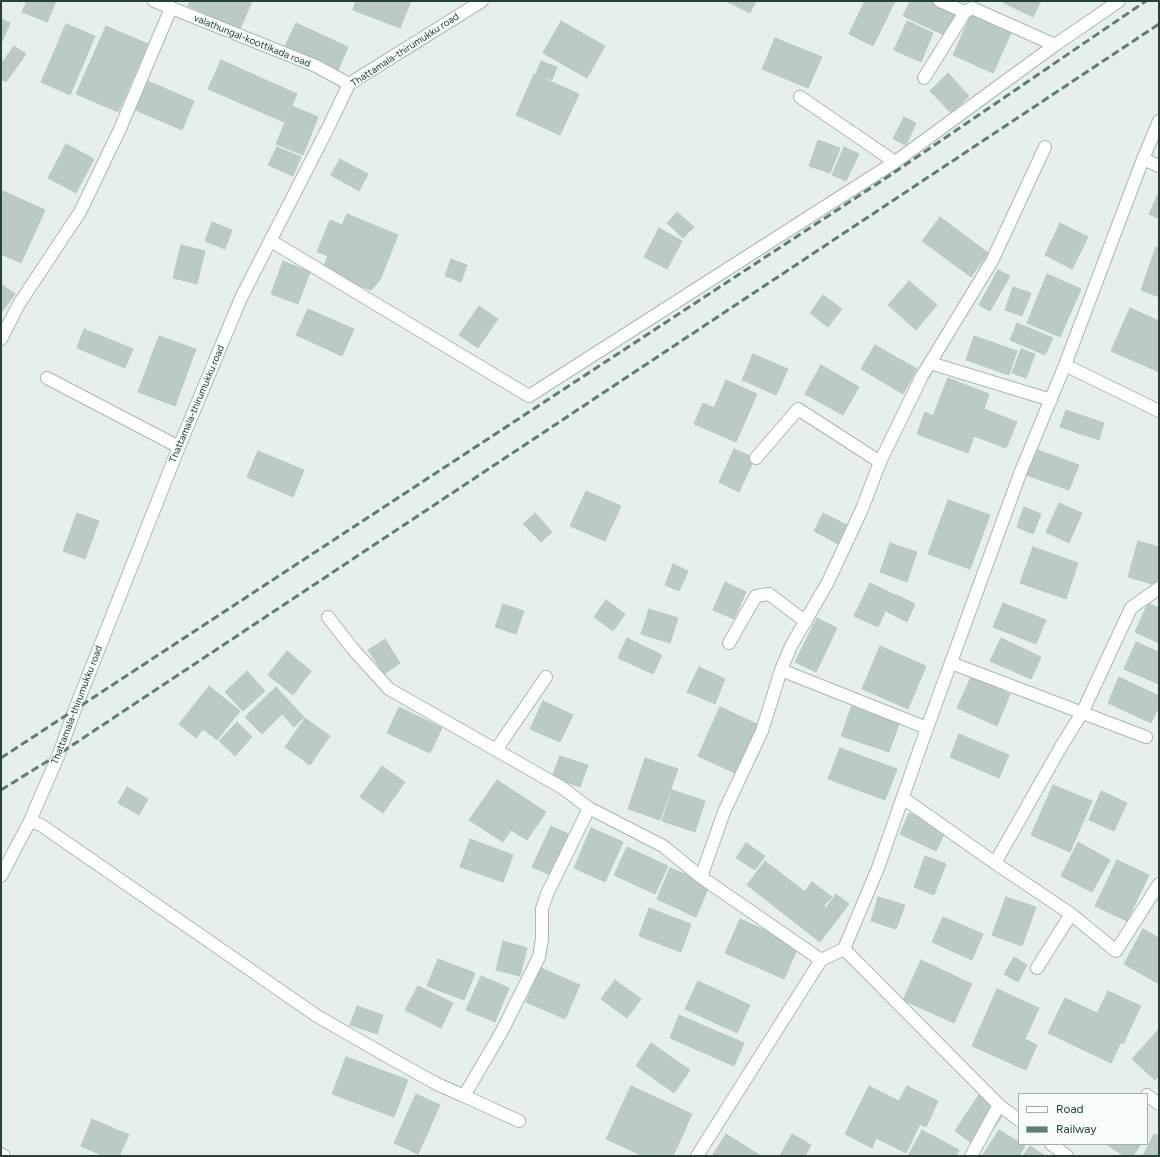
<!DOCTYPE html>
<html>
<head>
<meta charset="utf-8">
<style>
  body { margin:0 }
  #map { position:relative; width:1160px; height:1157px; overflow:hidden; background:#e6efeb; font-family:Figtree,sans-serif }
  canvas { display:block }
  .frame { position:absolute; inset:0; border:2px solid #24423a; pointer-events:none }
  .legend { position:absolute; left:1018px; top:1093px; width:130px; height:52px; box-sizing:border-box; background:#f7fbf9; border:1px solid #a3b1ad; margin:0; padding:5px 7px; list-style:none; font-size:12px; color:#24423a }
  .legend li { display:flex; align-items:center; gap:8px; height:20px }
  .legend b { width:20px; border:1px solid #a3b1ad }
</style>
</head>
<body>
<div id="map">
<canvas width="1160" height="1157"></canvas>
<div class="frame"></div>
<ul class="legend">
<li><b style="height:5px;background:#fff"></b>Road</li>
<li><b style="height:5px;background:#5f7d75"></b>Railway</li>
</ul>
</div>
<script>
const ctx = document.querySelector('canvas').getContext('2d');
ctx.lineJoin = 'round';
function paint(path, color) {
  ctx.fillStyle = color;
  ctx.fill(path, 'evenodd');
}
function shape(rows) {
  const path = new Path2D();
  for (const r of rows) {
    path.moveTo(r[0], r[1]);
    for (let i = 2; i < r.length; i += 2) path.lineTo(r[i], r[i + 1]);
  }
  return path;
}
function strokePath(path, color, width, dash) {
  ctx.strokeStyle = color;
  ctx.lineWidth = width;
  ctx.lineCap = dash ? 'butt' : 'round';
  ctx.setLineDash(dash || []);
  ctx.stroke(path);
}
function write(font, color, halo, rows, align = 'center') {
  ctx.font = font + ' Figtree,sans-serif';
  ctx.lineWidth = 3;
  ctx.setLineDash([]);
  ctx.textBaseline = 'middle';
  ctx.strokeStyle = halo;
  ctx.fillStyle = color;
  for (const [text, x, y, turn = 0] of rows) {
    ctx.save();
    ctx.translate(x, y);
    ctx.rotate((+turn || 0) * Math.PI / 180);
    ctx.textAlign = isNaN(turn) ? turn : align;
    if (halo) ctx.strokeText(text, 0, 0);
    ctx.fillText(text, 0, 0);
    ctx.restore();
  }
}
const building = shape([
  [27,1,56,1,47,22,22,12,27,1],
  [190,1,252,1,240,29,188,6,190,1],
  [356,1,411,1,400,28,353,10,356,1],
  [726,1,756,1,750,13,726,1],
  [865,1,895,1,873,46,849,34,865,1],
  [910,1,930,1,957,14,946,36,903,16,910,1],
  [1005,1,1041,1,1033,17,1004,3,1005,1],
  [971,15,1011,33,993,73,953,55,971,15],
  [1,19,10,23,1,44,1,19],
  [561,21,605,46,587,78,543,53,561,21],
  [907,21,933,33,921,62,894,50,907,21],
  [296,23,348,47,338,70,285,46,296,23],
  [66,24,95,36,70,95,41,82,66,24],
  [106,26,148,44,118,112,76,94,106,26],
  [775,38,822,57,808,88,762,69,775,38],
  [14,46,26,54,6,82,1,79,1,64,14,46],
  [221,60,297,94,284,122,208,89,221,60],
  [541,61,557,67,552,80,536,74,541,61],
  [948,73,969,96,951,113,930,91,948,73],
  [534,74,579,94,560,135,516,115,534,74],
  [143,79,194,101,182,130,131,108,143,79],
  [292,106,318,117,303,155,276,144,292,106],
  [904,117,916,123,906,145,893,139,904,117],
  [818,140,840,148,830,173,809,166,818,140],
  [66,144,94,159,76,193,48,178,66,144],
  [277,147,301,157,293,176,268,165,277,147],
  [844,147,859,154,846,181,832,175,844,147],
  [340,159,368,174,359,191,331,175,340,159],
  [3,191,45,210,21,263,1,254,1,196,3,191],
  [1159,192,1159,219,1149,214,1159,192],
  [677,212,694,227,683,238,667,223,677,212],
  [347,214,398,235,380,280,371,290,322,271,328,256,317,252,330,220,342,225,347,214],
  [940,217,988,253,971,277,922,241,940,217],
  [212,222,232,230,225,249,205,241,212,222],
  [1060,223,1088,237,1072,269,1045,255,1060,223],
  [659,228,682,241,667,269,644,257,659,228],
  [181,245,205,251,197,284,173,278,181,245],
  [1156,247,1159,248,1159,297,1141,290,1156,247],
  [451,259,467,265,461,282,445,276,451,259],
  [283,261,310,272,298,304,271,294,283,261],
  [998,270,1010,276,990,311,979,305,998,270],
  [1047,274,1081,289,1060,337,1027,323,1047,274],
  [909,281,937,305,916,330,888,305,909,281],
  [1,284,15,294,1,313,1,284],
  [1013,287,1031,293,1022,316,1005,310,1013,287],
  [823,295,842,309,828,327,810,313,823,295],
  [479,306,498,319,478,348,459,335,479,306],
  [1130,308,1159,321,1159,372,1111,351,1130,308],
  [308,309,354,329,342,356,296,335,308,309],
  [1017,323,1053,338,1045,355,1010,340,1017,323],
  [84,329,133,349,125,368,77,348,84,329],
  [159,336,196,349,175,406,138,392,159,336],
  [974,336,1017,351,1009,375,966,360,974,336],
  [875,345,917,369,903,394,861,369,875,345],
  [1021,349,1035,354,1026,378,1012,373,1021,349],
  [753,354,788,369,776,395,742,380,753,354],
  [821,365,859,387,843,415,805,394,821,365],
  [948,378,989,394,984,409,1017,422,1006,448,974,436,968,453,917,434,925,412,933,416,948,378],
  [726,380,757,394,736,442,694,424,703,403,714,408,726,380],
  [1066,410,1104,423,1099,440,1060,427,1066,410],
  [734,449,755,458,739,492,719,482,734,449],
  [1035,449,1079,465,1069,490,1026,475,1035,449],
  [258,451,304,470,293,497,247,477,258,451],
  [586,491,621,506,605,541,570,526,586,491],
  [948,500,990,515,970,569,928,554,948,500],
  [1059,503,1082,513,1069,543,1046,532,1059,503],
  [1024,507,1041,514,1033,534,1017,527,1024,507],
  [77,513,99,521,85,559,63,551,77,513],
  [535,513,552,532,541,542,523,524,535,513],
  [823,513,847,525,838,544,814,531,823,513],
  [1138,541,1159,547,1159,572,1156,585,1128,577,1138,541],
  [890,543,917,552,907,582,880,572,890,543],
  [1033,547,1078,563,1066,599,1020,583,1033,547],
  [673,564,688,571,679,591,665,585,673,564],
  [725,582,746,592,734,619,713,610,725,582],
  [870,583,893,594,878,627,854,616,870,583],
  [894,594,915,604,907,622,886,611,894,594],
  [606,600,625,614,613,631,594,617,606,600],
  [1003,603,1046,620,1036,644,993,627,1003,603],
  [1148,603,1159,608,1159,643,1135,632,1148,603],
  [503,604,524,611,516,634,495,627,503,604],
  [649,609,678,618,670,643,641,634,649,609],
  [817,618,837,628,816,672,795,662,817,618],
  [627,638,662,655,653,674,618,658,627,638],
  [1001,638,1041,657,1031,679,990,661,1001,638],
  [385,639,400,663,384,674,368,650,385,639],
  [1136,642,1159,652,1159,684,1124,669,1136,642],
  [880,646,926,666,908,709,862,689,880,646],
  [287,651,311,671,293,695,268,675,287,651],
  [699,667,725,679,715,704,687,692,699,667],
  [247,671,265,691,243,711,225,692,247,671],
  [971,677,1010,694,997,726,957,708,971,677],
  [1119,677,1159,696,1159,706,1151,723,1108,703,1119,677],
  [209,686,240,711,217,740,203,729,196,738,179,724,209,686],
  [276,687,304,717,294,727,282,714,262,734,245,717,276,687],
  [543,701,573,715,560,742,530,729,543,701],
  [852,705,900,721,889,752,841,736,852,705],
  [399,707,442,728,430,753,387,733,399,707],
  [720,707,759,725,737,774,698,756,720,707],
  [305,718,330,736,310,765,285,747,305,718],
  [237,722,252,737,235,756,219,741,237,722],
  [959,734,1009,755,999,778,950,757,959,734],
  [840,748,897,769,885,800,828,779,840,748],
  [560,756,588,765,580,787,552,777,560,756],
  [645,758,678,769,660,820,628,809,645,758],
  [382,766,405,782,383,813,360,797,382,766],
  [497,780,546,812,527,840,511,830,503,842,469,820,497,780],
  [1053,785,1092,801,1070,852,1031,835,1053,785],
  [127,787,148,799,139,815,118,803,127,787],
  [672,790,705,801,695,832,662,821,672,790],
  [1101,791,1127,803,1114,831,1089,820,1101,791],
  [909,813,946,830,936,851,900,834,909,813],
  [551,826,570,835,552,876,532,867,551,826],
  [591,828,623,842,605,882,574,868,591,828],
  [470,839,513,855,503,882,460,867,470,839],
  [1078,842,1110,860,1092,892,1061,876,1078,842],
  [746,843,765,856,755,870,736,858,746,843],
  [627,847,668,866,655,894,614,875,627,847],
  [925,856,946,864,934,895,914,887,925,856],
  [1117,860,1149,875,1127,921,1095,906,1117,860],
  [765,861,826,908,836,894,849,904,820,942,747,885,765,861],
  [670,868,710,884,696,917,657,899,670,868],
  [812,882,832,897,824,906,805,891,812,882],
  [878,897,905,905,896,929,871,921,878,897],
  [1006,897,1036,907,1022,946,992,935,1006,897],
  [649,908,691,924,681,952,639,936,649,908],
  [943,917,983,934,972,960,932,942,943,917],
  [740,919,799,945,784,979,725,953,740,919],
  [1143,929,1159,938,1159,984,1124,964,1143,929],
  [503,941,527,948,520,976,496,970,503,941],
  [1014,957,1027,965,1018,982,1004,974,1014,957],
  [438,959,475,973,464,1000,427,986,438,959],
  [921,960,972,984,954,1023,903,1000,921,960],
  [541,968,580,985,565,1019,526,1002,541,968],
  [481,976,509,988,495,1022,466,1010,481,976],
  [615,980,641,999,627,1018,601,999,615,980],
  [698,981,750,1005,737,1033,685,1009,698,981],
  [418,986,453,1003,441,1028,405,1010,418,986],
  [997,989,1039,1008,1025,1039,1037,1045,1026,1070,972,1046,997,989],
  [1108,991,1141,1006,1123,1044,1121,1042,1111,1063,1048,1033,1065,998,1097,1013,1108,991],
  [357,1006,383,1015,377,1034,350,1025,357,1006],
  [679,1015,744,1043,734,1066,670,1038,679,1015],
  [1159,1029,1159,1076,1155,1080,1132,1059,1159,1029],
  [651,1043,690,1070,674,1093,636,1066,651,1043],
  [346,1057,408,1080,394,1117,332,1094,346,1057],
  [631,1086,692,1114,673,1156,643,1156,606,1139,631,1086],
  [869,1086,899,1101,907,1086,938,1101,926,1127,920,1124,906,1153,876,1138,872,1148,845,1134,869,1086],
  [980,1093,1006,1110,980,1149,955,1131,980,1093],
  [416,1094,440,1105,418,1154,394,1143,416,1094],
  [92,1119,129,1135,119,1156,104,1156,81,1146,92,1119],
  [922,1130,959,1150,956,1156,908,1156,922,1130],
  [999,1130,1019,1142,1019,1144,1025,1146,1019,1156,982,1156,999,1130],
  [726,1134,761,1156,712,1156,726,1134],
  [792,1134,811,1145,805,1156,780,1156,792,1134],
  [1154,1134,1159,1136,1159,1156,1143,1156,1154,1134],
  [1106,1144,1141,1144,1133,1156,1124,1156,1106,1144],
  [1030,1146,1045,1156,1023,1156,1030,1146]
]);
const minor = shape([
  [154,1,316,66,349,84],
  [940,1,965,12],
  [924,78,965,12,972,8,1055,45],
  [800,97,895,162],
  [1143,159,1159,166],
  [271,241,529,396,895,162,1055,45,1119,1],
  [1,339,19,304,80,212,120,129,171,8],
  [930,363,1051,400],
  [1065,365,1159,411],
  [47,378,179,447],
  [756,458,798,409,880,462],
  [328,617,352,648,389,689,561,787,589,808,663,846,701,877,724,812,762,731,781,670,791,646,828,582,862,509,880,462,922,376,992,261,1045,147],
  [729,643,756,596,769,594,806,622],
  [951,663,1146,737],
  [781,670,927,728],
  [496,750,546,677],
  [903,798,995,863,1071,914,1116,951,1159,884],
  [30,821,41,825,317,1016,392,1059,437,1084,464,1096,502,1031,539,957,542,939,542,909,547,894,589,808],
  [995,863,1062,745,1082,713,1131,608,1159,588],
  [1,876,30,821,59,754,75,709,179,447,241,298,328,128,349,84,482,1],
  [701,877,821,960],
  [844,949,999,1105,1019,1120],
  [1037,968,1071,914],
  [1147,1095,1159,1104],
  [464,1096,519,1121],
  [1051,1144,1067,1156],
  [1,1154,4,1156],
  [697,1156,821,960,844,949,878,868,927,728,1021,471,1065,365,1143,159,1159,121],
  [971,1156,999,1105]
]);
const rail = shape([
  [1,758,883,180,1146,1],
  [1,790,59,754,1159,24]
]);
const streetNames = [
  ["valathungal-koottikada road",252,41,22],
  ["Thattamala-thirumukku road",405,50,-33],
  ["Thattamala-thirumukku road",197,404,-67],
  ["Thattamala-thirumukku road",77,705,-69]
];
paint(building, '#bbcac4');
strokePath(building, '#b8c9c2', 1);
strokePath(minor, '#a8b8b2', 14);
strokePath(minor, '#fff', 12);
strokePath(rail, '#5f7d75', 3, [8, 4]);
write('10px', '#24423a', '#f7fbf9', streetNames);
</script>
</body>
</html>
